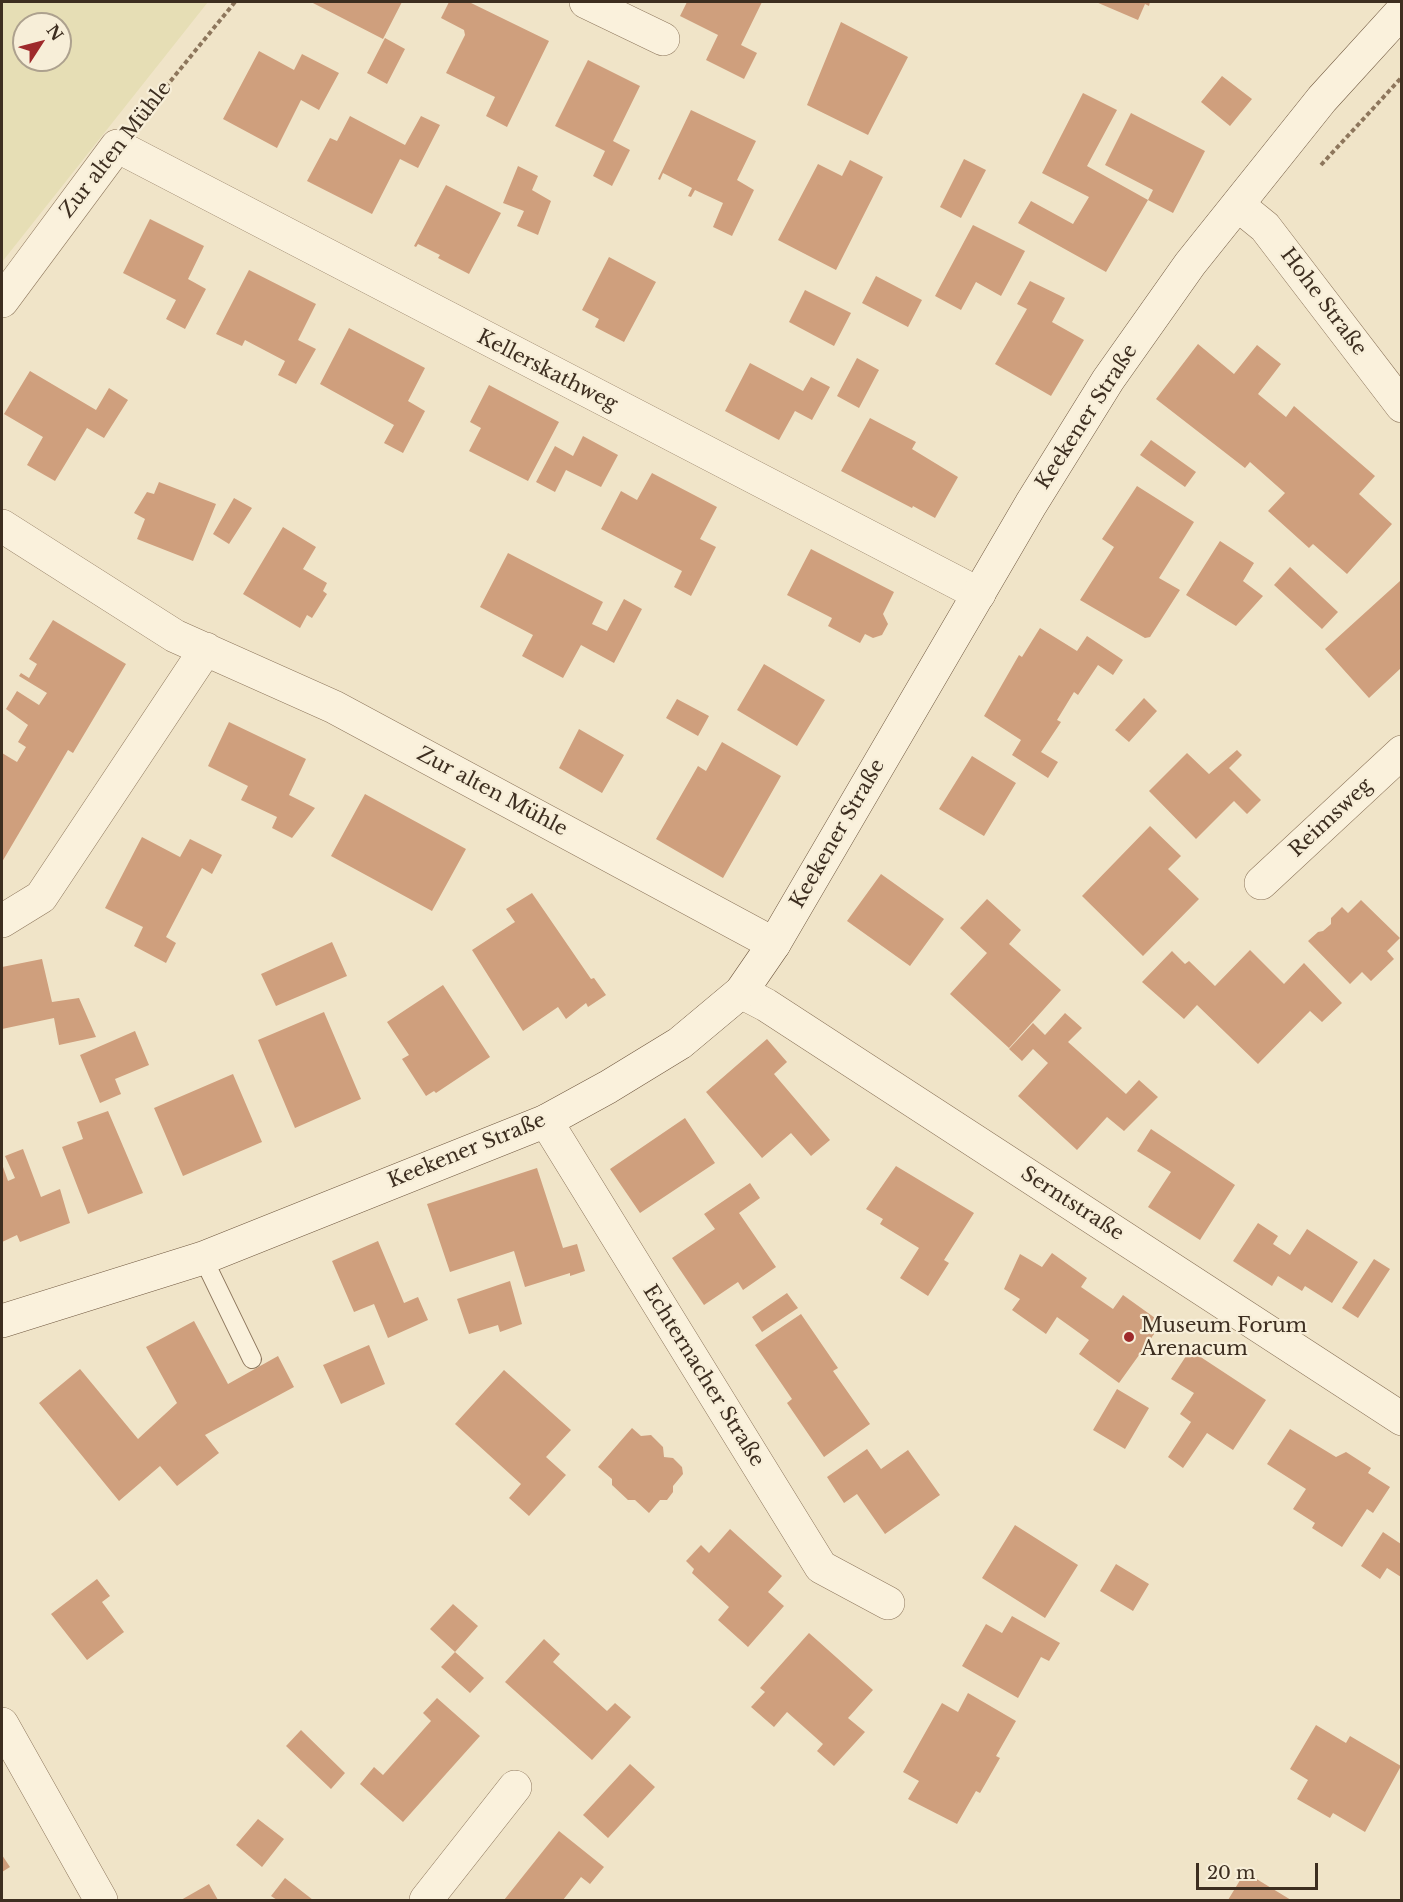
<!DOCTYPE html>
<html>
<head>
<meta charset="utf-8">
<style>
  body { margin:0 }
  #map { position:relative; width:1403px; height:1902px; overflow:hidden; background:#f0e4c8; font-family:"Libre Baskerville",serif }
  canvas { display:block }
  .frame { position:absolute; inset:0; border:3px solid #3d2e20; pointer-events:none }
  .north { position:absolute; left:12px; top:12px; width:60px; height:60px; box-sizing:border-box; background:#f7eed8; border:2px solid #ada18e; border-radius:50%; rotate:54deg; font-size:16px; font-weight:700; line-height:24px; text-align:center; color:#3d2e20 }
  .north::after { content:''; display:block; margin:auto; width:21px; height:27px; background:#9e2a2b; clip-path:polygon(50% 0,100% 100%,50% 72%,0 100%) }
  .scale { position:absolute; left:1196px; top:1863px; width:122px; height:27px; box-sizing:border-box; border:3px solid #3d2e20; border-top:0; padding-left:8px; font-size:18px; line-height:21px; white-space:nowrap; color:#3d2e20; -webkit-text-stroke:4px #f7eed8; paint-order:stroke }
</style>
</head>
<body>
<div id="map">
<canvas width="1403" height="1902"></canvas>
<div class="frame"></div>
<div class="north">N</div>
<div class="scale">20 m</div>
</div>
<script>
const ctx = document.querySelector('canvas').getContext('2d');
ctx.lineJoin = 'round';
function paint(path, color) {
  ctx.fillStyle = color;
  ctx.fill(path, 'evenodd');
}
function shape(rows) {
  const path = new Path2D();
  for (const r of rows) {
    path.moveTo(r[0], r[1]);
    for (let i = 2; i < r.length; i += 2) path.lineTo(r[i], r[i + 1]);
  }
  return path;
}
function strokePath(path, color, width, dash) {
  ctx.strokeStyle = color;
  ctx.lineWidth = width;
  ctx.lineCap = dash ? 'butt' : 'round';
  ctx.setLineDash(dash || []);
  ctx.stroke(path);
}
function write(font, color, halo, rows, align = 'center') {
  ctx.font = font + ' "Libre Baskerville",serif';
  ctx.lineWidth = 4.5;
  ctx.setLineDash([]);
  ctx.textBaseline = 'middle';
  ctx.strokeStyle = halo;
  ctx.fillStyle = color;
  for (const [text, x, y, turn = 0] of rows) {
    ctx.save();
    ctx.translate(x, y);
    ctx.rotate((+turn || 0) * Math.PI / 180);
    ctx.textAlign = isNaN(turn) ? turn : align;
    if (halo) ctx.strokeText(text, 0, 0);
    ctx.fillText(text, 0, 0);
    ctx.restore();
  }
}
const farmland = shape([
  [2,2,208,2,2,262],
  [24,24,60,24,60,60,24,60]
]);
const building = shape([
  [311,2,402,2,383,39],
  [449,2,469,2,549,41,507,127,486,116,495,97,446,73,465,35,464,30,441,18],
  [687,2,762,2,741,45,757,53,744,79,706,60,718,35,680,16],
  [1096,2,1150,2,1149,6,1145,4,1138,20],
  [841,22,908,57,868,135,807,105],
  [385,38,405,49,387,84,367,73],
  [259,51,294,70,302,54,339,73,319,110,301,100,277,148,223,119],
  [588,60,640,86,613,141,630,150,612,186,593,176,605,151,555,126],
  [1222,76,1252,99,1230,126,1201,102],
  [1083,93,1117,110,1087,166,1148,200,1153,190,1105,165,1131,113,1205,151,1173,213,1148,200,1106,272,1018,223,1031,201,1073,224,1089,197,1042,173],
  [691,110,756,141,737,180,754,190,732,236,713,227,723,203,695,190,691,197,688,196,692,188,663,173,660,180,658,179],
  [350,116,405,145,421,116,440,125,418,168,400,159,372,214,307,181,330,138,337,141],
  [964,159,986,170,961,218,940,207],
  [850,160,883,177,836,270,778,240,818,164,842,176],
  [518,166,538,176,532,190,551,201,538,235,517,226,524,211,503,203],
  [446,185,501,213,469,274,438,258,440,255,418,244,416,247,414,246],
  [150,219,204,246,188,279,206,289,185,329,166,319,176,300,123,273],
  [973,225,1025,251,1001,296,976,282,961,310,935,296],
  [609,257,656,282,624,342,595,327,599,319,582,310],
  [249,270,316,304,298,340,316,349,296,384,278,375,285,361,245,340,242,346,216,334],
  [876,276,922,300,908,327,862,303],
  [1030,281,1065,298,1052,322,1084,340,1051,396,995,364,1027,309,1017,304],
  [805,290,851,313,834,346,789,322],
  [349,328,425,368,408,401,425,411,403,453,384,443,394,425,320,384],
  [1198,344,1234,374,1257,345,1281,364,1258,394,1286,417,1294,406,1375,476,1359,494,1392,524,1347,574,1313,544,1309,548,1268,511,1285,493,1250,462,1245,468,1156,399],
  [857,358,879,370,859,408,837,396],
  [750,363,803,391,811,377,830,387,812,420,795,411,779,440,725,411],
  [30,371,96,410,109,388,128,400,104,438,87,428,55,481,27,465,43,437,4,414],
  [489,385,559,422,528,481,469,451,481,428,470,422],
  [870,418,916,442,912,449,958,477,935,518,913,506,912,508,841,471],
  [583,436,618,455,601,487,566,470,555,492,536,482,555,446,573,456],
  [1151,440,1196,472,1185,487,1140,455],
  [652,473,717,507,700,539,716,547,691,596,674,587,682,571,601,529,621,491,637,500],
  [159,482,216,504,193,561,137,539,145,519,134,513,147,492,154,494],
  [1137,486,1194,522,1159,578,1180,590,1150,637,1145,638,1080,600,1114,547,1102,539],
  [234,498,252,508,229,544,213,534],
  [283,527,316,547,303,569,327,583,323,591,327,594,312,618,307,615,300,628,243,594],
  [1220,541,1254,563,1243,581,1263,596,1236,626,1186,595],
  [811,549,894,592,883,614,888,624,882,635,873,638,865,634,860,643,828,626,832,618,787,595],
  [508,553,603,602,592,624,607,631,624,599,642,609,614,663,581,645,563,678,522,656,533,635,480,607],
  [1290,567,1338,612,1322,629,1274,585],
  [1400,581,1401,668,1369,698,1325,649],
  [53,620,126,664,73,753,68,750,2,862,2,753,17,762,26,747,18,742,28,725,6,709,17,691,39,705,47,693,19,676,21,673,29,678,37,664,29,659],
  [1040,628,1077,651,1087,636,1123,660,1113,675,1098,665,1078,695,1074,692,1057,720,1061,722,1041,752,1058,762,1048,778,1012,755,1021,740,984,716,1019,655,1022,657],
  [764,664,825,700,797,746,737,710],
  [1144,698,1157,711,1129,742,1115,730],
  [677,699,709,716,698,736,666,718],
  [229,722,306,759,289,795,315,808,292,838,272,828,277,817,241,800,248,786,208,766],
  [579,729,624,755,602,793,559,768],
  [722,742,781,776,723,878,656,839,698,766,706,771],
  [1237,750,1242,755,1229,768,1261,800,1247,814,1234,801,1196,839,1149,791,1187,753,1209,774],
  [972,756,1016,783,984,836,939,809],
  [365,794,466,849,432,911,331,856],
  [1150,826,1181,856,1168,869,1199,899,1143,956,1082,896],
  [142,837,180,857,190,839,222,855,212,874,202,868,166,937,176,943,166,963,134,946,143,927,105,908],
  [881,874,944,919,910,966,847,921],
  [532,893,591,979,594,978,606,995,588,1007,586,1003,566,1019,558,1007,523,1031,472,950,515,922,506,909],
  [987,899,1021,930,1009,944,1061,990,1009,1048,950,994,987,953,960,928],
  [1361,900,1400,938,1387,951,1394,959,1371,981,1362,972,1350,984,1308,941,1318,932,1323,931,1331,924,1331,918,1342,907,1348,913],
  [332,942,347,976,276,1006,261,974],
  [1250,950,1284,984,1304,963,1342,1003,1322,1022,1310,1011,1258,1064,1197,1005,1184,1019,1142,982,1172,951,1185,964,1189,961,1215,986],
  [42,959,52,1002,79,998,96,1037,59,1045,54,1018,2,1029,2,967],
  [443,985,490,1057,436,1093,434,1091,426,1096,402,1059,409,1055,387,1022],
  [324,1012,361,1099,295,1128,258,1040],
  [1065,1013,1082,1028,1068,1042,1126,1094,1139,1080,1158,1097,1124,1131,1107,1117,1077,1150,1018,1096,1048,1063,1033,1049,1022,1061,1009,1049,1033,1023,1045,1035],
  [135,1031,149,1065,115,1079,121,1094,100,1103,80,1055],
  [767,1039,787,1062,774,1074,830,1140,811,1156,791,1133,762,1158,706,1092],
  [233,1074,262,1142,183,1176,154,1108],
  [108,1111,143,1193,88,1214,62,1147,83,1139,77,1122],
  [685,1118,715,1163,640,1213,610,1169],
  [1151,1129,1235,1185,1200,1240,1148,1207,1171,1172,1137,1151],
  [23,1149,41,1197,60,1189,70,1223,20,1242,17,1235,2,1242,2,1164,8,1181,15,1178,5,1156],
  [896,1166,974,1213,944,1260,949,1263,928,1296,900,1278,919,1248,880,1224,883,1219,866,1209],
  [537,1168,563,1248,577,1244,585,1271,570,1276,570,1273,525,1287,514,1251,450,1272,427,1204],
  [750,1183,760,1198,739,1213,776,1267,743,1290,738,1282,704,1305,672,1258,715,1229,704,1214],
  [1258,1223,1278,1236,1273,1244,1290,1255,1307,1229,1358,1262,1332,1303,1305,1286,1302,1291,1278,1276,1272,1286,1233,1261],
  [378,1241,404,1303,418,1297,428,1320,388,1338,374,1304,354,1312,332,1261],
  [1052,1253,1087,1278,1081,1287,1113,1309,1123,1295,1162,1323,1119,1383,1079,1354,1089,1340,1057,1317,1046,1334,1012,1310,1020,1299,1004,1289,1020,1254,1042,1267],
  [1374,1259,1390,1269,1358,1318,1342,1308],
  [510,1281,522,1324,500,1332,498,1325,469,1334,457,1299],
  [787,1293,798,1308,762,1332,752,1317],
  [801,1314,838,1368,833,1371,870,1424,824,1457,787,1403,792,1399,755,1345],
  [194,1321,228,1384,278,1356,294,1387,205,1435,219,1453,177,1486,160,1466,119,1501,39,1403,80,1369,138,1439,177,1403,146,1347],
  [369,1345,385,1384,341,1404,323,1365],
  [1190,1350,1266,1400,1233,1450,1207,1433,1183,1468,1168,1457,1191,1422,1180,1414,1194,1393,1171,1379],
  [504,1370,571,1430,546,1457,566,1475,529,1516,509,1498,521,1484,455,1424],
  [1117,1389,1149,1408,1125,1449,1093,1430],
  [632,1428,641,1436,651,1435,663,1447,664,1457,673,1458,682,1467,683,1474,673,1486,673,1492,667,1500,660,1500,649,1513,635,1500,628,1500,612,1485,612,1479,598,1467],
  [1290,1429,1336,1457,1346,1452,1371,1468,1368,1473,1390,1487,1373,1513,1367,1509,1342,1547,1312,1528,1315,1523,1293,1509,1306,1489,1267,1464],
  [867,1449,881,1469,908,1450,940,1495,885,1534,857,1494,844,1503,827,1477],
  [1015,1525,1078,1565,1045,1618,982,1578],
  [730,1529,782,1576,768,1592,784,1606,748,1647,718,1620,729,1607,692,1573,694,1569,686,1561,701,1545,709,1553],
  [1383,1532,1401,1544,1401,1577,1387,1568,1380,1579,1361,1566],
  [1116,1564,1149,1584,1133,1611,1100,1591],
  [97,1579,110,1596,102,1602,124,1632,87,1660,51,1614],
  [453,1604,478,1626,455,1652,430,1629],
  [1012,1616,1060,1643,1049,1661,1041,1657,1018,1698,962,1666,986,1624,1002,1633],
  [809,1633,873,1690,848,1718,865,1732,834,1766,817,1751,823,1744,787,1712,774,1727,751,1707,765,1692,760,1688],
  [544,1639,560,1654,553,1662,607,1711,615,1703,631,1717,592,1760,505,1682],
  [455,1652,484,1678,470,1693,441,1667],
  [968,1693,1016,1721,996,1756,1000,1758,980,1793,976,1791,957,1824,908,1799,919,1781,903,1772,942,1703,958,1712],
  [437,1698,480,1736,403,1822,360,1784,374,1767,383,1775,431,1721,423,1713],
  [1316,1725,1346,1743,1350,1736,1401,1766,1365,1832,1333,1813,1330,1818,1297,1799,1308,1780,1290,1769],
  [301,1730,345,1773,331,1789,286,1746],
  [630,1764,655,1787,608,1838,583,1815],
  [258,1819,284,1839,262,1867,236,1845],
  [559,1831,604,1867,590,1884,581,1877,563,1900,504,1900],
  [2,1855,10,1867,2,1872],
  [1245,1872,1291,1900,1228,1900],
  [285,1878,313,1900,277,1900,271,1896],
  [209,1884,218,1900,181,1900]
]);
const path = shape([
  [142,116,235,2],
  [1321,165,1402,77]
]);
const service = shape([
  [203,1258,252,1359]
]);
const minor = shape([
  [586,2,663,39],
  [1238,205,1265,227,1402,406],
  [2,301,117,146,979,594],
  [2,526,175,636,334,707,774,944],
  [1261,883,1402,752],
  [2,921,41,897,206,649],
  [741,992,766,1005,1402,1419],
  [546,1121,821,1567,888,1603],
  [2,1724,101,1900],
  [426,1900,515,1787]
]);
const secondary = shape([
  [2,1321,203,1258,546,1121,608,1087,680,1043,741,992,774,944,1031,504,1108,380,1190,264,1322,99,1402,11]
]);
const markers = [
  [1129,1337,6,"#9e2a2b"]
];
const streetNames = [
  ["Zur alten Mühle",116,150,-52],
  ["Hohe Straße",1323,302,53],
  ["Kellerskathweg",547,371,27],
  ["Keekener Straße",1087,417,-57],
  ["Zur alten Mühle",492,792,28],
  ["Reimsweg",1331,818,-43],
  ["Keekener Straße",838,834,-60],
  ["Keekener Straße",467,1151,-22],
  ["Serntstraße",1072,1204,33],
  ["Echternacher Straße",703,1376,58]
];
const poiNames = [
  ["Museum Forum",1141,1326],
  ["Arenacum",1141,1349]
];
paint(farmland, '#e6deb5');
paint(building, '#cf9f7d');
strokePath(service, '#8d765c', 20);
strokePath(minor, '#8d765c', 34);
strokePath(secondary, '#6f573f', 34);
strokePath(path, '#8d765c', 4, [4.5, 3]);
strokePath(service, '#faf1dc', 18);
strokePath(minor, '#faf1dc', 33);
strokePath(secondary, '#faf1dc', 33);
for (const [x, y, r, color] of markers) {
  const dot = new Path2D();
  dot.arc(x, y, r, 0, 2 * Math.PI);
  ctx.fillStyle = color;
  ctx.fill(dot);
  strokePath(dot, '#f7eed8', 2);
}
write('20px', '#3d2e20', '#f7eed8', streetNames);
write('20px', '#3d2e20', '#f7eed8', poiNames, 'left');
</script>
</body>
</html>
